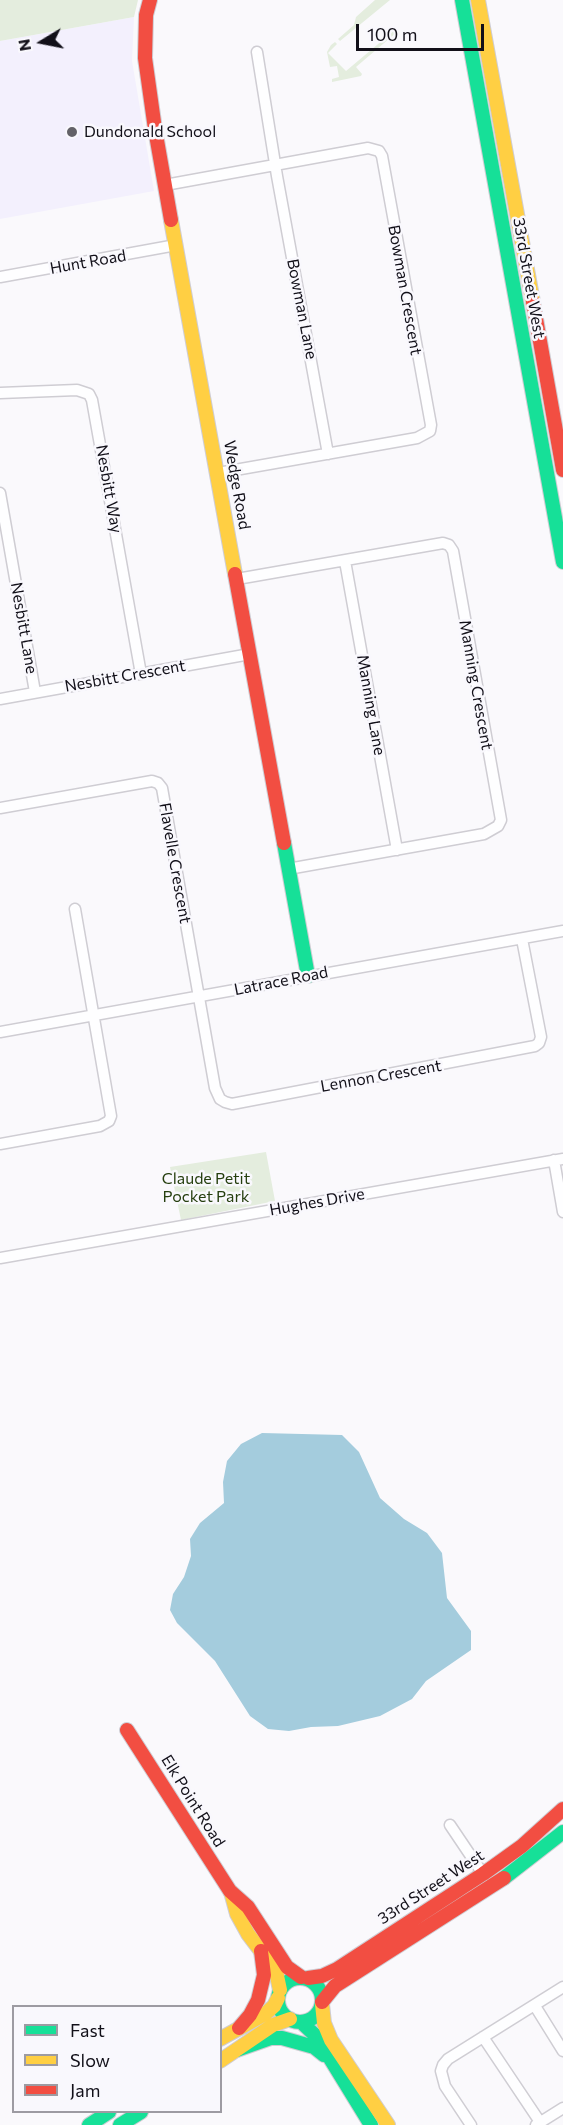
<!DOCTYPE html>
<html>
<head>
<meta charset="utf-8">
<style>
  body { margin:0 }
  #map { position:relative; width:563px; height:2125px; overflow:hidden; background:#faf9fc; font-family:Commissioner,sans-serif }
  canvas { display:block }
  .legend { position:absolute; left:12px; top:2005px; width:210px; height:108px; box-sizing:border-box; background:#f9f8fd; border:2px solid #9d9ba2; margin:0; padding:8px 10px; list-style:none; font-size:18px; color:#121019 }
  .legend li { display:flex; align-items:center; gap:12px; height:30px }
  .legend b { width:30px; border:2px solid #9d9ba2 }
  .north { position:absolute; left:12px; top:12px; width:60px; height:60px; -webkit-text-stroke:4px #f9f8fd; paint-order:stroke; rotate:260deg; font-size:16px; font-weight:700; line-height:24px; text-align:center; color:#121019 }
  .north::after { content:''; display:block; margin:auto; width:21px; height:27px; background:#121019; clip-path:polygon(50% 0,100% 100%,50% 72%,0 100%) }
  .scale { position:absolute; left:356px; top:24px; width:128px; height:27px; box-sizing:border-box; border:3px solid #121019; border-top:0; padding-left:8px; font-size:18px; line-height:21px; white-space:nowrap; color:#121019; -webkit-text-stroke:4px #f9f8fd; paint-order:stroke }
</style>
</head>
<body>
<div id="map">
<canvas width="563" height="2125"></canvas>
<ul class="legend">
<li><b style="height:8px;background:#16e098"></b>Fast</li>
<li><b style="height:8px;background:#ffcf43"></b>Slow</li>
<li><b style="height:8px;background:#f24e42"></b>Jam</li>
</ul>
<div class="north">N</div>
<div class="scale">100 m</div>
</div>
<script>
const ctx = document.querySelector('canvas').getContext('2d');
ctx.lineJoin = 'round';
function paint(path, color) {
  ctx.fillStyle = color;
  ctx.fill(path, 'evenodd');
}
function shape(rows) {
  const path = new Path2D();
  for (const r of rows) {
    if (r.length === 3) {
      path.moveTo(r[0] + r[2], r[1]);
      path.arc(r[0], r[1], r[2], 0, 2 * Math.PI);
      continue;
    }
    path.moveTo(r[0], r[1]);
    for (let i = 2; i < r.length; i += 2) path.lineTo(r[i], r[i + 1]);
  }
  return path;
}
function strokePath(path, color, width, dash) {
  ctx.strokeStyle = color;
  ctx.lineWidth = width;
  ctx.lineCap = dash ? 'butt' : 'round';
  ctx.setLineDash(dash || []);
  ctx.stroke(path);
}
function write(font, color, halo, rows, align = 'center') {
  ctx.font = font + ' Commissioner,sans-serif';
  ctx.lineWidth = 5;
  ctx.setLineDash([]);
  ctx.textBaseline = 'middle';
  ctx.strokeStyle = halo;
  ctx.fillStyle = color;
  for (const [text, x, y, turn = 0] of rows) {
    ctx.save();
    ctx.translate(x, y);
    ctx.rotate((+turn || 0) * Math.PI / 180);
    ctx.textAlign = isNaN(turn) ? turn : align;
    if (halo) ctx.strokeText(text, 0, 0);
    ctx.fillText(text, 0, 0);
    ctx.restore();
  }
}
const built = shape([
  [134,17,132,61,154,191,0,219,0,41]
]);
const green = shape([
  [0,0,138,0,134,17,0,41],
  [375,0,390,0,340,41,338,39,354,25,356,17],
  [396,29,397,32,356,67,362,74,361,76,332,82,332,79,339,77,337,66,330,67,327,52,331,45,335,42,337,44,328,53,346,71],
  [266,1152,275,1201,181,1220,170,1167]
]);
const water = shape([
  [262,1433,342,1435,359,1452,380,1498,404,1519,427,1533,442,1553,447,1598,471,1631,471,1650,426,1681,412,1699,380,1716,338,1726,311,1727,289,1731,268,1729,250,1716,215,1661,177,1623,170,1610,173,1594,184,1577,191,1556,190,1539,200,1523,224,1503,223,1482,227,1461,241,1444]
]);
const street = shape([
  [257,52,277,176,328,454],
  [165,185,368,148,379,151,382,156,431,425,430,431,417,438,218,473],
  [0,277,176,245],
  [0,393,77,390,89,394,92,400,141,674],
  [0,493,35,692],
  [345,561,397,850],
  [237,579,443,543,449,545,453,551,501,820,498,826,484,834,288,869],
  [0,699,250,654],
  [0,808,152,781,158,783,162,788,215,1088,220,1099,225,1102,232,1104,535,1046,539,1043,541,1037,522,939],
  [0,1032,563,931],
  [0,1144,100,1126,109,1121,111,1116,75,909],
  [554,1160,563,1212],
  [0,1258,563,1159],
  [450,1825,483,1874],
  [535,2006,563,2051],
  [483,2037,540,2122],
  [471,2125,445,2086,441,2071,443,2065,448,2059,563,1987],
  [536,2125,563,2108]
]);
const fast = shape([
  [462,0,563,562],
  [284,843,308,976],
  [504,1878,563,1832],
  [300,2000,22],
  [301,2022,317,2037,371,2125],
  [237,2050,271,2038,282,2038,314,2047,324,2055],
  [89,2125,109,2112],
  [120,2125,141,2112]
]);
const slow = shape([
  [478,0,533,302],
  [171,220,235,574],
  [231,1892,237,1914,248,1934,276,1971,280,1990],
  [322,2004,324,2023,331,2040,388,2125],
  [220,2039,265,2014,274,2006,278,1998],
  [220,2061,273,2025,290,2019]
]);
const jam = shape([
  [150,0,146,15,145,58,155,129,171,220],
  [533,302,563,470],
  [235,574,284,843],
  [127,1730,230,1891,248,1907,287,1967,301,1977],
  [308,1978,322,1976,337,1969,483,1874,522,1846,563,1809],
  [322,2002,335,1986,504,1878],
  [239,2028,250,2015,258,2000,264,1975,261,1951]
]);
const markers = [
  [72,132,6,"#636268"]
];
const poiNames = [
  ["Dundonald School",84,132]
];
const streetNames = [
  ["Hunt Road",88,262,-10],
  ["33rd Street West",529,278,80],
  ["Bowman Crescent",405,290,80],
  ["Bowman Lane",302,309,79],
  ["Wedge Road",237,485,80],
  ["Nesbitt Way",109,489,80],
  ["Nesbitt Lane",24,628,80],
  ["Nesbitt Crescent",125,676,-10],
  ["Manning Crescent",476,685,80],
  ["Manning Lane",371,705,80],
  ["Flavelle Crescent",175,863,80],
  ["Latrace Road",281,981,-11],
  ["Lennon Crescent",381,1076,-10],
  ["Hughes Drive",317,1202,-10],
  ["Elk Point Road",193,1801,58],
  ["33rd Street West",431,1887,-33]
];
const parkNames = [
  ["Claude Petit",206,1179],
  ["Pocket Park",206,1197]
];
paint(built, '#f3f0fd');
paint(green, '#e4edde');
paint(water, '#a4ccdd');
strokePath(street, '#cfcdd3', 13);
strokePath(fast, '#cfcdd3', 16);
strokePath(slow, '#cfcdd3', 16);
strokePath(jam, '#cfcdd3', 16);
strokePath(street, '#fefeff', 10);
strokePath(fast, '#16e098', 14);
strokePath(slow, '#ffcf43', 14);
strokePath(jam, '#f24e42', 14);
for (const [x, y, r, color] of markers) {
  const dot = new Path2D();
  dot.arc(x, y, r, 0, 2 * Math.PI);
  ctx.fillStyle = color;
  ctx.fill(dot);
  strokePath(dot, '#f9f8fd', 2);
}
write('16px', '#121019', '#f9f8fd', poiNames, 'left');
write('16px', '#121019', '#f9f8fd', streetNames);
write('16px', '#263f0f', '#f9f8fd', parkNames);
</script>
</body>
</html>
